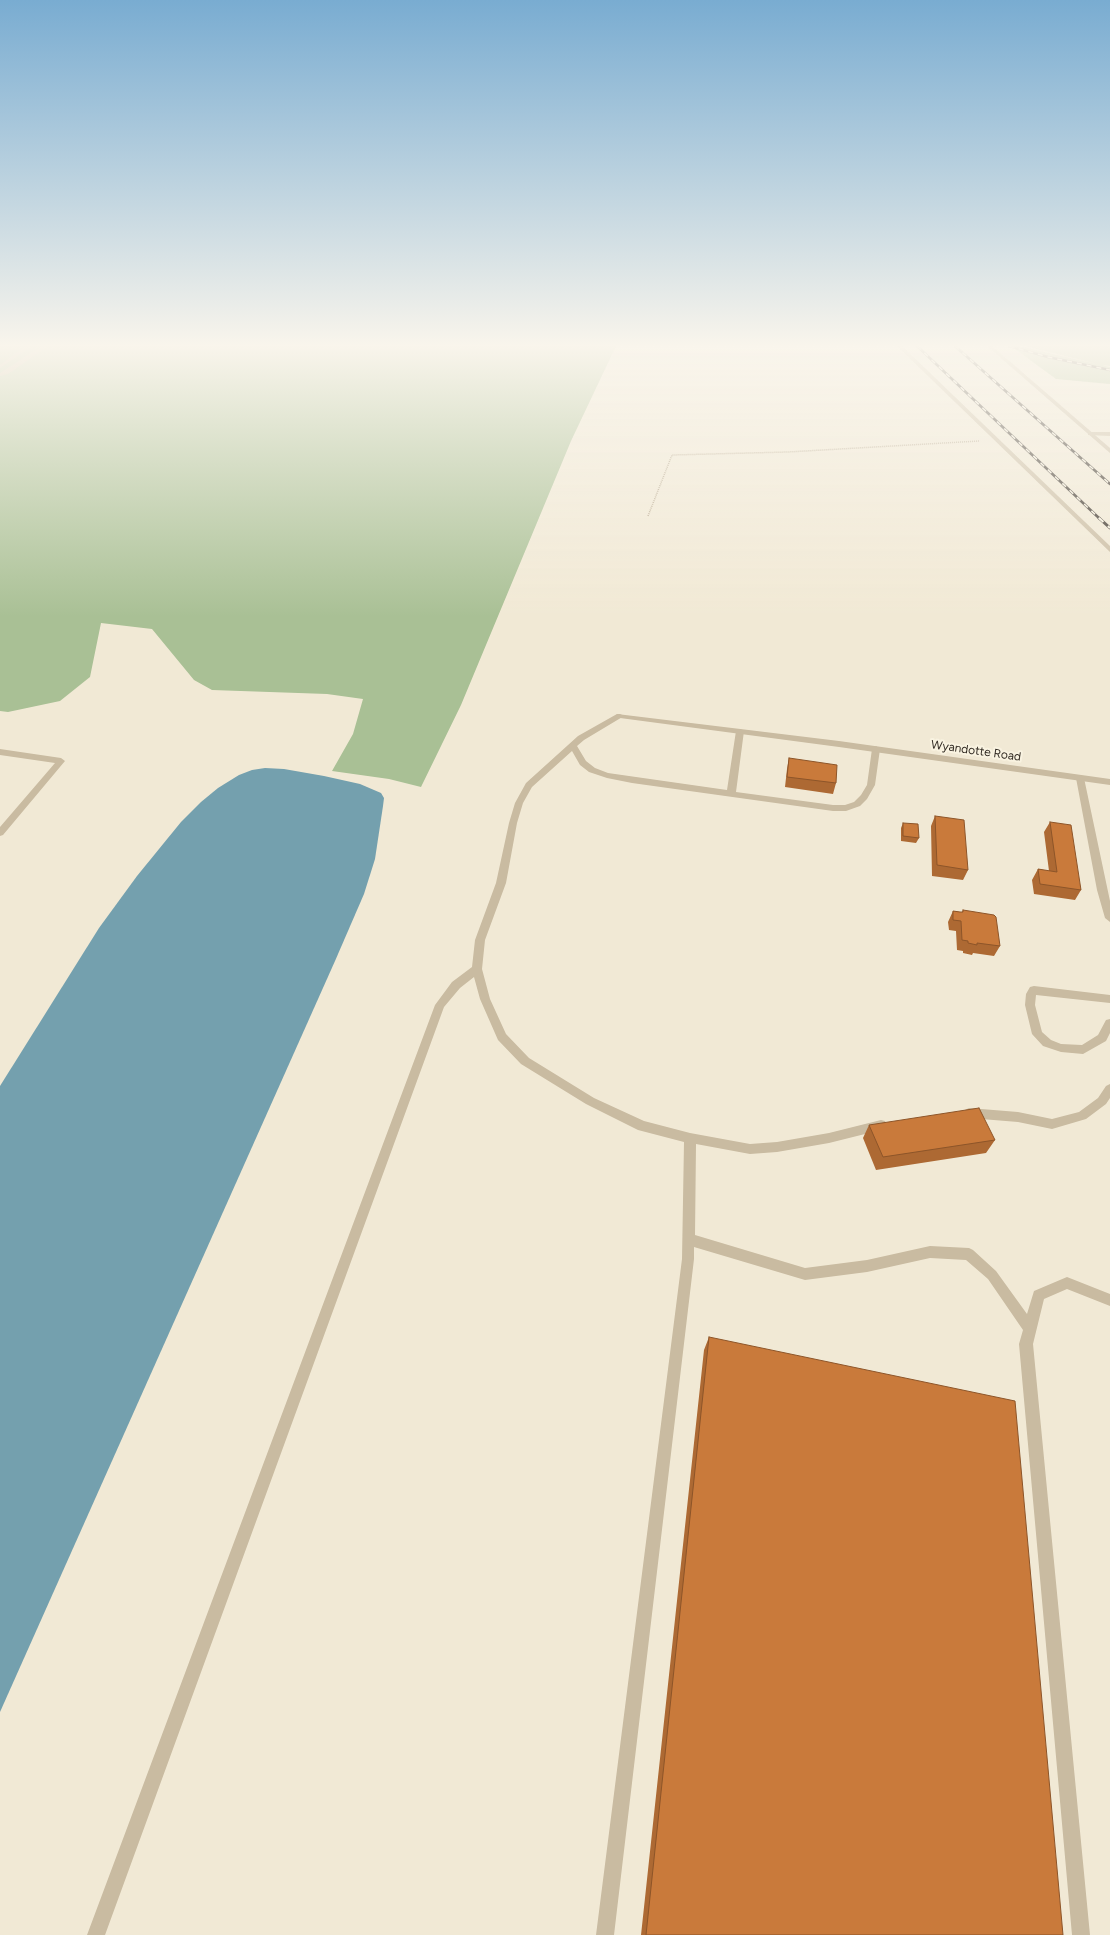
<!DOCTYPE html>
<html>
<head>
<meta charset="utf-8">
<style>
  body { margin:0 }
  canvas { display:block; background:#f1e9d5 }
</style>
</head>
<body>
<canvas width="1110" height="1935"></canvas>
<script>
const ctx = document.querySelector('canvas').getContext('2d');
ctx.lineJoin = 'round';
function paint(path, color) {
  ctx.fillStyle = color;
  ctx.fill(path, 'evenodd');
}
function shape(rows) {
  const path = new Path2D();
  for (const r of rows) {
    path.moveTo(r[0], r[1]);
    for (let i = 2; i < r.length; i += 2) path.lineTo(r[i], r[i + 1]);
  }
  return path;
}
function strokePath(path, color, width, dash) {
  ctx.strokeStyle = color;
  ctx.lineWidth = width;
  ctx.lineCap = dash ? 'butt' : 'round';
  ctx.setLineDash(dash || []);
  ctx.stroke(path);
}
function write(font, color, halo, rows, align = 'center') {
  ctx.font = font + ' Figtree,sans-serif';
  ctx.lineWidth = 4;
  ctx.setLineDash([]);
  ctx.textBaseline = 'middle';
  ctx.strokeStyle = halo;
  ctx.fillStyle = color;
  for (const [text, x, y, turn = 0] of rows) {
    ctx.save();
    ctx.translate(x, y);
    ctx.rotate((+turn || 0) * Math.PI / 180);
    ctx.textAlign = isNaN(turn) ? turn : align;
    if (halo) ctx.strokeText(text, 0, 0);
    ctx.fillText(text, 0, 0);
    ctx.restore();
  }
}
const green = shape([
  [0,346,616,346,571,441,461,705,421,787,389,779,332,771,353,734,363,699,327,694,212,690,194,680,152,629,101,623,90,677,60,701,8,712,0,711],
  [1011,346,1018,346,1110,367,1110,384,1056,379],
  [1025,346,1110,346,1110,366,1101,365]
]);
const water = shape([
  [265,768,284,769,324,776,360,784,381,793,384,798,383,806,375,859,364,894,335,961,0,1712,0,1086,99,928,137,876,181,822,201,802,218,788,239,775,252,770]
]);
const path = shape([
  [648,516,672,455,788,452,979,441]
]);
const service = shape([
  [26,346,32,346,0,368,0,365,26,346],
  [42,346,48,346,8,374,0,376,0,373,42,346],
  [1090,432,1110,432,1110,436,1088,435,1088,433,1090,432],
  [617,714,620,714,624,716,584,740,577,746,586,761,595,768,608,773,727,790,736,731,740,729,744,731,736,792,833,805,845,805,854,802,861,795,867,785,872,749,876,746,880,749,875,785,867,799,860,806,846,811,833,811,632,783,607,778,589,772,580,765,572,751,532,787,523,803,517,823,506,883,485,940,482,969,490,999,506,1034,529,1058,594,1098,644,1121,690,1133,750,1144,777,1142,829,1133,881,1120,885,1121,887,1125,885,1129,829,1143,777,1152,750,1154,696,1144,695,1235,805,1268,867,1260,930,1246,969,1248,973,1250,996,1271,1027,1314,1034,1291,1067,1277,1110,1294,1110,1306,1067,1289,1044,1299,1033,1344,1090,1935,1072,1935,1019,1344,1023,1330,988,1279,966,1260,930,1258,867,1272,805,1280,694,1247,694,1259,614,1935,596,1935,682,1259,684,1142,638,1130,586,1104,521,1064,498,1040,480,999,474,977,460,988,444,1007,105,1935,87,1935,435,1005,452,982,472,967,475,940,496,883,509,823,515,803,526,783,578,736,617,714],
  [0,749,61,758,65,761,3,835,0,836,0,827,55,763,0,755,0,749],
  [1080,775,1084,778,1110,901,1110,922,1105,918,1097,890,1076,778,1080,775],
  [1034,986,1110,995,1110,1003,1036,995,1035,1005,1042,1032,1051,1040,1061,1044,1082,1045,1098,1035,1106,1020,1110,1019,1110,1033,1106,1041,1083,1054,1061,1052,1043,1046,1032,1034,1025,1005,1026,994,1030,987,1034,986],
  [1110,1084,1110,1098,1106,1104,1086,1119,1052,1129,1018,1122,969,1118,965,1116,963,1113,965,1110,969,1108,1018,1112,1052,1119,1079,1112,1098,1098,1106,1086,1110,1084]
]);
const minor = shape([
  [897,346,902,346,1110,546,1110,552,897,346],
  [987,346,992,346,1110,448,1110,453,987,346],
  [617,714,839,741,1110,779,1110,785,839,747,620,718,616,716,617,714]
]);
const railFar1 = shape([
  [917,346,1100,519],
  [955,346,1110,484],
  [1009,346,1048,357,1110,370]
]);
const rail = shape([
  [1099,518,1110,528]
]);
const wall = shape([
  [789,758,836,783,833,794,785,787,787,769],
  [935,816,968,870,963,880,932,876,931,826],
  [1050,822,1081,890,1075,900,1034,894,1032,880,1038,869,1049,871,1044,832],
  [903,823,919,838,916,843,901,841,901,828],
  [963,910,1000,946,994,956,973,953,972,955,963,953,963,951,957,950,956,931,949,930,948,922,953,911,960,912,962,912],
  [869,1125,995,1140,986,1153,876,1170,863,1138],
  [709,1337,1063,1935,641,1935,704,1350]
]);
const building = shape([
  [789,758,837,765,836,783,787,777,789,758],
  [935,816,964,820,968,870,937,865,935,816],
  [1050,822,1071,825,1081,890,1040,884,1038,869,1057,872,1050,822],
  [903,823,918,824,919,838,903,836,903,823],
  [963,910,994,915,996,917,1000,946,977,943,977,945,968,943,968,941,962,940,961,921,953,920,953,911,960,912,963,912,963,910],
  [979,1108,995,1140,883,1157,869,1125,979,1108],
  [709,1337,1015,1401,1063,1935,646,1935,709,1337]
]);
const streetNames = [
  ["Wyandotte Road",976,751,8]
];
paint(green, '#a9c095');
paint(water, '#74a0ae');
strokePath(path, '#b4a58c', 1.5, [1, 1]);
paint(service, '#c9bba1');
paint(minor, '#c9bba1');
strokePath(railFar1, '#332c24', 2.5);
strokePath(rail, '#332c24', 3);
strokePath(railFar1, '#f9f3e1', 1.5, [5]);
strokePath(rail, '#f9f3e1', 2, [6]);
paint(wall, '#ad6933');
paint(building, '#c97a3b');
strokePath(building, '#8d5529', 1);
const sky = ctx.createLinearGradient(0, 0, 0, 617);
sky.addColorStop(0, '#79acd1');
sky.addColorStop(0.56, '#f9f5ec');
sky.addColorStop(1, '#f9f5ec00');
ctx.fillStyle = sky;
ctx.fillRect(0, 0, 1110, 617);
write('12px', '#332c24', '#f9f3e1', streetNames);
</script>
</body>
</html>
